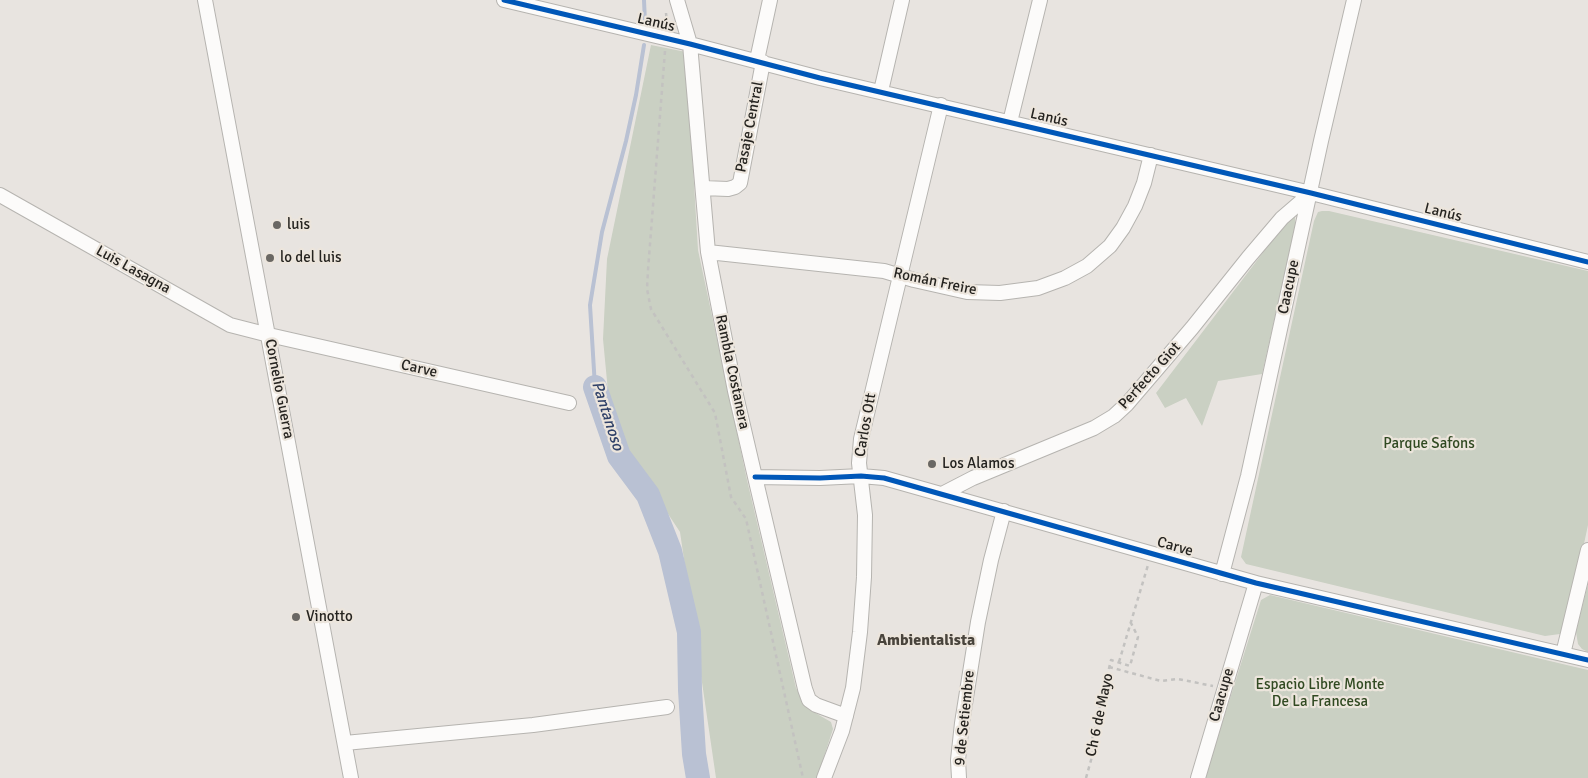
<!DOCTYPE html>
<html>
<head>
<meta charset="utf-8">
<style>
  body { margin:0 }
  canvas { display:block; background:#e8e4e0 }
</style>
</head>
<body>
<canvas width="1588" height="778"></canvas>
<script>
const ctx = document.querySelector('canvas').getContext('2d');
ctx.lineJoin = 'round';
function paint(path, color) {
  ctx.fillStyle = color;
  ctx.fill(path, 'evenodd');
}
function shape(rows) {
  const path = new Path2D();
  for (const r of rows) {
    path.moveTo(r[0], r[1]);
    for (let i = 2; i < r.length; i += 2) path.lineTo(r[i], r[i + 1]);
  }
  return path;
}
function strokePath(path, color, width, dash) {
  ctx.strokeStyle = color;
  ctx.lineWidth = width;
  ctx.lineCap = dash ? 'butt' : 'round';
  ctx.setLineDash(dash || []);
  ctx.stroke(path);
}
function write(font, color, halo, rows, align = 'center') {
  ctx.font = font + ' Signika,sans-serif';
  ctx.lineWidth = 4.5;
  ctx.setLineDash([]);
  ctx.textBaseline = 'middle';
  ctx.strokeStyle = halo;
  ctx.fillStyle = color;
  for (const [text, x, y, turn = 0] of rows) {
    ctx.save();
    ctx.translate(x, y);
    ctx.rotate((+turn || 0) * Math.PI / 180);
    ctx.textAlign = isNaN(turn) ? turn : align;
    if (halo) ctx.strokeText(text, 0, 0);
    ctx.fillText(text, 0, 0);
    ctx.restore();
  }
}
const green = shape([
  [651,45,686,52,698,250,747,480,796,688,804,703,812,711,831,722,833,729,817,778,716,778,680,532,625,449,609,402,603,339,607,259],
  [1322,211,1329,211,1588,271,1588,525,1570,609,1564,631,1560,634,1545,636,1246,564,1241,557,1314,221,1318,212],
  [1293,217,1295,217,1295,227,1262,374,1218,381,1202,426,1186,398,1165,408,1156,393,1284,225],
  [1588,584,1588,652,1582,649,1578,644,1576,632],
  [1270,595,1588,670,1588,778,1205,778,1261,600]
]);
const stream = shape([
  [644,0,645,23],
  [595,387,590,305,602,232,626,141,636,95,644,45]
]);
const river = shape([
  [595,387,619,456,648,495,670,551,689,632,690,690,694,754,698,778]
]);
const path = shape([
  [666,13,667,25],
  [665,51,648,270,647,289,651,309,715,413,731,497,746,519,803,778],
  [1119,662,1148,565],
  [1109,667,1161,681,1178,679,1213,686],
  [1086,778,1093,753,1092,740,1111,660,1130,666,1138,637,1131,623]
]);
const minor = shape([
  [205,0,351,778],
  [504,0,690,44,820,78,1311,193,1588,262],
  [677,0,690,44,708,252,735,391,755,477,805,689,809,700,816,705,846,716],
  [757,60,770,0],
  [881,91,902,0],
  [1010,122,1040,0],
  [703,188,728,189,735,187,740,183,763,62],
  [0,195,230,325,269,335,569,403],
  [708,252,884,271,914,280,967,292,1000,293,1038,288,1065,278,1087,266,1110,246,1123,228,1135,206,1144,183,1151,155],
  [755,477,820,478,861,476,884,478,1256,583,1588,660],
  [942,494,973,478,1094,428,1114,416,1127,404,1192,328,1248,258,1282,218,1311,193],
  [1222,574,1248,476,1321,141,1354,0],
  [1563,654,1588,550],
  [345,743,533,725,667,707],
  [824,778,842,731,853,688,860,632,864,577,865,515,859,463,861,439,941,105],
  [959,778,958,760,962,723,978,622,991,560,1004,511],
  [1198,778,1256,583]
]);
const cycleway = shape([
  [504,0,690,44,820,78,1311,193,1588,262],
  [755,477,820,478,861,476,884,478,1256,583,1588,660]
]);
const markers = [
  [277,225,5,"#6a6763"],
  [270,258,5,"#6a6763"],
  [932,464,5,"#6a6763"],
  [296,617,5,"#6a6763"]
];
const streetNames = [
  ["Lanús",656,23,13],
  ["Lanús",1049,118,13],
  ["Pasaje Central",750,127,-79],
  ["Lanús",1443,213,14],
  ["Luis Lasagna",133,270,29],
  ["Román Freire",935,282,12],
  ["Caacupe",1289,287,-78],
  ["Carve",419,369,13],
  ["Rambla Costanera",732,372,78],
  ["Perfecto Giot",1150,376,-48],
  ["Cornelio Guerra",279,389,79],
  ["Carlos Ott",866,425,-80],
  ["Carve",1175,547,16],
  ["Caacupe",1222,695,-74],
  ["Ch 6 de Mayo",1100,715,-78],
  ["9 de Setiembre",965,718,-84]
];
const poiNames = [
  ["luis",287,225],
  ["lo del luis",280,258],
  ["Los Alamos",942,464],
  ["Vinotto",306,617]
];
const parkNames = [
  ["Parque Safons",1429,444],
  ["Espacio Libre Monte",1320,685],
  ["De La Francesa",1320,702]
];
const waterNames = [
  ["Pantanoso",607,416,72]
];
const neighbourhoodNames = [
  ["Ambientalista",926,641]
];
paint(green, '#cad0c3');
strokePath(stream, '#b9c1d3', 4);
strokePath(river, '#b9c1d3', 24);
strokePath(minor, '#b6b4b0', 16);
strokePath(path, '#c3c2c0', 2.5, [4, 4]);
strokePath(minor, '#fcfbfa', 14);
strokePath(cycleway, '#0057b8', 5);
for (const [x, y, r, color] of markers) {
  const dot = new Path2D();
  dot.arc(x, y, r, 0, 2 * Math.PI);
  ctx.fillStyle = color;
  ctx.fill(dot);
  strokePath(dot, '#ece5dc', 2);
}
write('15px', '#262420', '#ece5dc', streetNames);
write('15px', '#262420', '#ece5dc', poiNames, 'left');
write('15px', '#314a22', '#ece5dc', parkNames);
write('italic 16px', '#304168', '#ece5dc', waterNames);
write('bold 16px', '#49443c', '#ece5dc', neighbourhoodNames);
</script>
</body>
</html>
